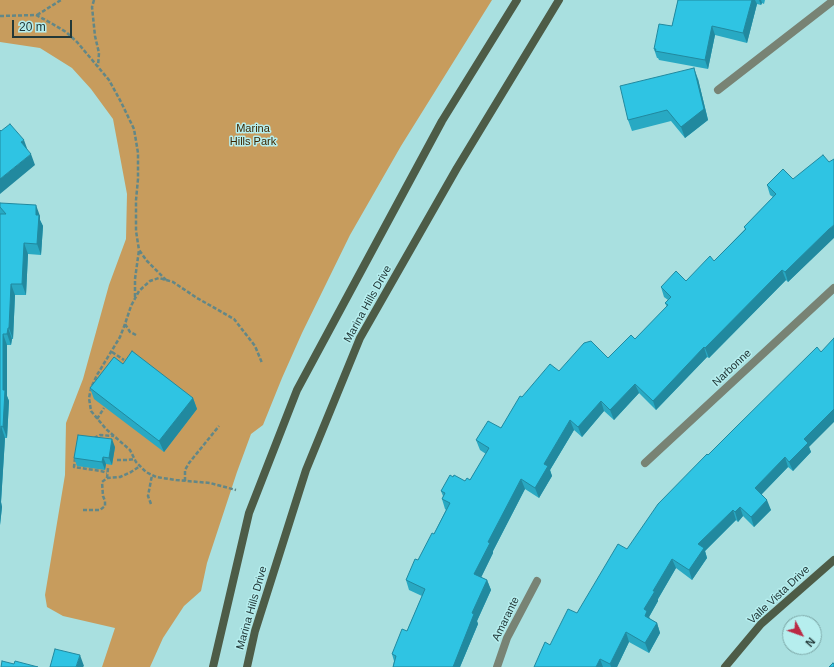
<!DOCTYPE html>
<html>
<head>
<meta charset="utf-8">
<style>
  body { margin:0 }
  #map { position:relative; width:834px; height:667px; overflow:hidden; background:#a9e0e0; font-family:Arial,sans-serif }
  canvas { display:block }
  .north { position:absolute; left:782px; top:615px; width:40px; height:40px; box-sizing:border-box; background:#b6eeee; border:1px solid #7ba5a5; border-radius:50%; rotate:131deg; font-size:11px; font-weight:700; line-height:16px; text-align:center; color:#223838 }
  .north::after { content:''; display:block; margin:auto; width:14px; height:18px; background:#bb2944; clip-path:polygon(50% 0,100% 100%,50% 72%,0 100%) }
  .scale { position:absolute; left:12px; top:20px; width:60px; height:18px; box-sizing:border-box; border:2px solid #223838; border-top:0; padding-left:5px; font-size:12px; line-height:14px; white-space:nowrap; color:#223838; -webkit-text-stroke:3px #b6eeee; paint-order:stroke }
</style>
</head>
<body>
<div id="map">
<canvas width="834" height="667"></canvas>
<div class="north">N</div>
<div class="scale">20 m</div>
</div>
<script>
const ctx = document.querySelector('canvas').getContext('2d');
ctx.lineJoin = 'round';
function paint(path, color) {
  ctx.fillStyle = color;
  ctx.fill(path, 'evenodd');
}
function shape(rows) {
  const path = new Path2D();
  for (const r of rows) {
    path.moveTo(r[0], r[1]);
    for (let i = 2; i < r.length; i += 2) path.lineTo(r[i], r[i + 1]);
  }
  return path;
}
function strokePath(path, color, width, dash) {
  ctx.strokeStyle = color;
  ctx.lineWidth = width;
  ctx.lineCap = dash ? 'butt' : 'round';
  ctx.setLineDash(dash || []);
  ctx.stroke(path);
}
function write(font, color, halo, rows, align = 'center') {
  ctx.font = font + ' Arial,sans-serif';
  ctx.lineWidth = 3;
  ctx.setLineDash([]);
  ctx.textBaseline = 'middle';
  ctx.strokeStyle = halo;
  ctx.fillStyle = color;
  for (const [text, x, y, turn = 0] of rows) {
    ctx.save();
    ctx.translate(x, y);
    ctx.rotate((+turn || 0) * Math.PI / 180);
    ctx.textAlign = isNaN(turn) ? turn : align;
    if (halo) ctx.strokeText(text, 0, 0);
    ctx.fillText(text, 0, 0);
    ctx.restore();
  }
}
const green = shape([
  [0,0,492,0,401,146,350,235,302,333,282,378,263,425,251,434,237,472,207,563,201,591,184,606,163,638,150,667,102,667,115,628,63,616,47,607,45,595,65,475,66,423,83,379,109,285,126,239,127,194,113,119,91,89,72,68,40,48,0,42]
]);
const path = shape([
  [94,0,92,7,95,36,99,53,98,66],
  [37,15,61,0],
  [0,16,36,15,51,23,66,32,77,42,109,80,121,102,134,129,138,153,138,179,136,200,136,231,139,250],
  [135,297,135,279,139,250,147,261,166,280],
  [125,324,120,337,97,375,91,388,89,398,91,411,106,429,130,450,136,462,146,472,156,477,176,480,210,483,236,490],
  [136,335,130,332,125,324,131,306,139,291,150,281,159,278,173,282,197,298,234,319,255,346,262,363],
  [112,352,124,360],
  [97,419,104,408],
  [94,438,100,435,114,436],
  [75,458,74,467,101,471,107,473],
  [117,460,127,460,134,459],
  [107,478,108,468],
  [185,481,185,470,189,463,219,426],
  [151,504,148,496,152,475],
  [83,510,100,510,105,506,105,501,103,496,102,482,107,478,120,477,131,472,140,466]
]);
const lane = shape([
  [718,90,834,0]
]);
const street = shape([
  [645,463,834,288],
  [497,667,507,638,537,581]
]);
const secondary = shape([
  [213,667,249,513,297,390,442,121,517,0],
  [247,667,255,631,306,470,360,338,457,168,559,0],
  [725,667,761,624,834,560]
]);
const wall = shape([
  [678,0,765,0,764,4,762,3,761,5,757,4,747,43,715,35,708,69,659,60,658,58,657,58,654,49,672,26],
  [698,79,708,120,685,138,671,121,632,131,628,120],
  [767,185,832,239,788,282,786,280,709,358,707,357,656,410,639,393,614,420,604,411,582,437,574,430,550,470,552,476,539,498,525,489,493,551,493,553,481,577,487,580,491,590,477,621,478,624,460,667,393,667,394,661,392,654,407,631,422,596,409,590,406,580,434,534,446,510,445,509,442,499,443,496,441,491,453,477,465,481,470,480,486,454,480,450,476,440,501,428,522,397,559,371,608,358,635,339,667,307,665,303,668,300,664,297,661,287,686,281,714,261,745,229,744,227,773,197,770,195],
  [0,203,40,216,40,220,43,226,41,255,28,254,26,295,15,295,13,339,12,339,11,345,7,345,7,396,9,401,7,438,5,438,1,502,2,507,0,525],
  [123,364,193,398,197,409,164,452,94,399,90,388],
  [735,428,809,447,811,452,793,471,788,467,761,495,771,510,754,527,743,516,738,522,736,520,705,551,707,558,692,580,676,568,658,599,658,601,649,617,650,619,657,623,660,633,649,653,629,642,617,667,534,667,550,645,577,613,627,549,708,455],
  [115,447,112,465,106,464,105,470,77,466,74,458]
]);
const shadedWall = shape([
  [752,0,755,0,757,4,747,43,743,33],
  [759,0,761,0,762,3,761,5],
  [712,26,715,35,708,69,705,60],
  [694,68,698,79,708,120,685,138,681,127],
  [24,140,28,151,21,142],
  [31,154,35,165,0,194,0,179],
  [36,205,40,216,40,220,43,226,41,255,37,244,36,215],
  [834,225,834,238,788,282,785,272,829,229],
  [24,243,28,254,26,295,22,284],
  [782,270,786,280,709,358,705,348],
  [11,284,15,295,13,339,9,328],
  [8,328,12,339,11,345,7,334],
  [3,334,7,345,7,396,9,401,7,438,3,427],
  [704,347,707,357,656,410,653,401],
  [635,384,639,393,614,420,610,410],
  [193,398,197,409,164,452,159,441],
  [601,401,604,411,582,437,578,427],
  [834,409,834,422,809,447,811,452,793,471,789,462,804,439],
  [570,420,574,430,550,470,552,476,539,498,535,488,544,464],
  [1,426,5,438,1,502,2,507,0,525,0,437],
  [112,439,115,447,112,465,109,458],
  [103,457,106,464,105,470,102,462],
  [785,457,788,467,758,498,755,488],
  [521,479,525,489,493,551,493,553,478,584,474,574,488,542],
  [767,500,771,510,754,527,751,517],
  [740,507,743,516,738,522,735,512],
  [733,510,736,520,705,551,707,558,692,580,689,570,698,544],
  [672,559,676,568,658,599,658,601,649,617,651,620,645,616,644,609,653,591],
  [487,580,491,590,477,621,478,624,460,667,453,667,472,613],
  [657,623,660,633,649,653,645,643],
  [626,632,629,642,617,667,611,667,610,664],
  [80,655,84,666,83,667,76,667],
  [600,659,603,667,596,667]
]);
const building = shape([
  [678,0,752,0,743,33,712,26,705,60,655,51,656,49,654,49,659,24,672,26,678,0],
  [694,68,704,109,681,127,667,110,628,120,620,86,694,68],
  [10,124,24,140,21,142,31,154,0,179,0,130,1,131,10,124],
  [823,155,829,162,834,159,834,225,829,229,785,272,782,270,705,348,704,347,653,401,635,384,610,410,601,401,578,427,570,420,544,464,548,466,535,488,521,479,488,542,490,543,474,574,487,580,472,613,474,614,453,667,393,667,396,656,392,654,402,629,407,631,425,589,406,580,415,559,418,560,432,533,434,534,450,503,442,499,445,493,441,491,450,475,453,477,454,475,465,481,467,478,470,480,489,448,476,440,488,421,501,428,520,396,522,397,550,364,559,371,584,343,591,341,608,358,631,335,635,339,668,305,665,303,671,297,661,287,676,271,686,281,710,256,714,261,746,229,744,227,776,194,767,185,783,169,793,179,823,155],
  [0,203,36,205,36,215,39,215,37,244,24,243,22,284,11,284,9,328,8,328,7,334,3,334,3,390,5,390,3,427,1,426,0,437,0,214,6,214,0,207,0,203],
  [834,338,834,409,804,439,808,443,789,462,785,457,755,488,767,500,751,517,740,507,735,512,733,510,698,544,704,548,689,570,672,559,653,591,655,591,644,609,647,611,645,616,657,623,645,643,626,632,610,664,600,659,596,667,534,667,545,642,550,645,568,609,577,613,618,544,627,549,658,504,707,454,708,455,735,428,817,347,821,352,834,338],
  [132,351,193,398,159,441,90,388,114,357,123,364,132,351],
  [78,435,112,439,109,458,103,457,102,462,74,458,78,435],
  [55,649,80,655,76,667,50,667,55,649],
  [2,661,14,664,15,661,38,667,1,667,2,661],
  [833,663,834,664,834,667,829,667,833,663]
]);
const parkNames = [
  ["Marina",253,129],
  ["Hills Park",253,142]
];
const streetNames = [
  ["Marina Hills Drive",368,304,-61],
  ["Narbonne",732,368,-43],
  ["Valle Vista Drive",779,595,-43],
  ["Marina Hills Drive",252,608,-74],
  ["Amarante",506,619,-64]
];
paint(green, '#c79c5d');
strokePath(path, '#628787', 2.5, [4, 2]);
strokePath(lane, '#788374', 8);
strokePath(street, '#788374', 8);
strokePath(secondary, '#4d5c47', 8);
paint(wall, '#28a9c3');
paint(shadedWall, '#21899f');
paint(building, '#2fc4e3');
strokePath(building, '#21899f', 1);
write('11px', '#3d2600', '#b6eeee', parkNames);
write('11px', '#223838', '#b6eeee', streetNames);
</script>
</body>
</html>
